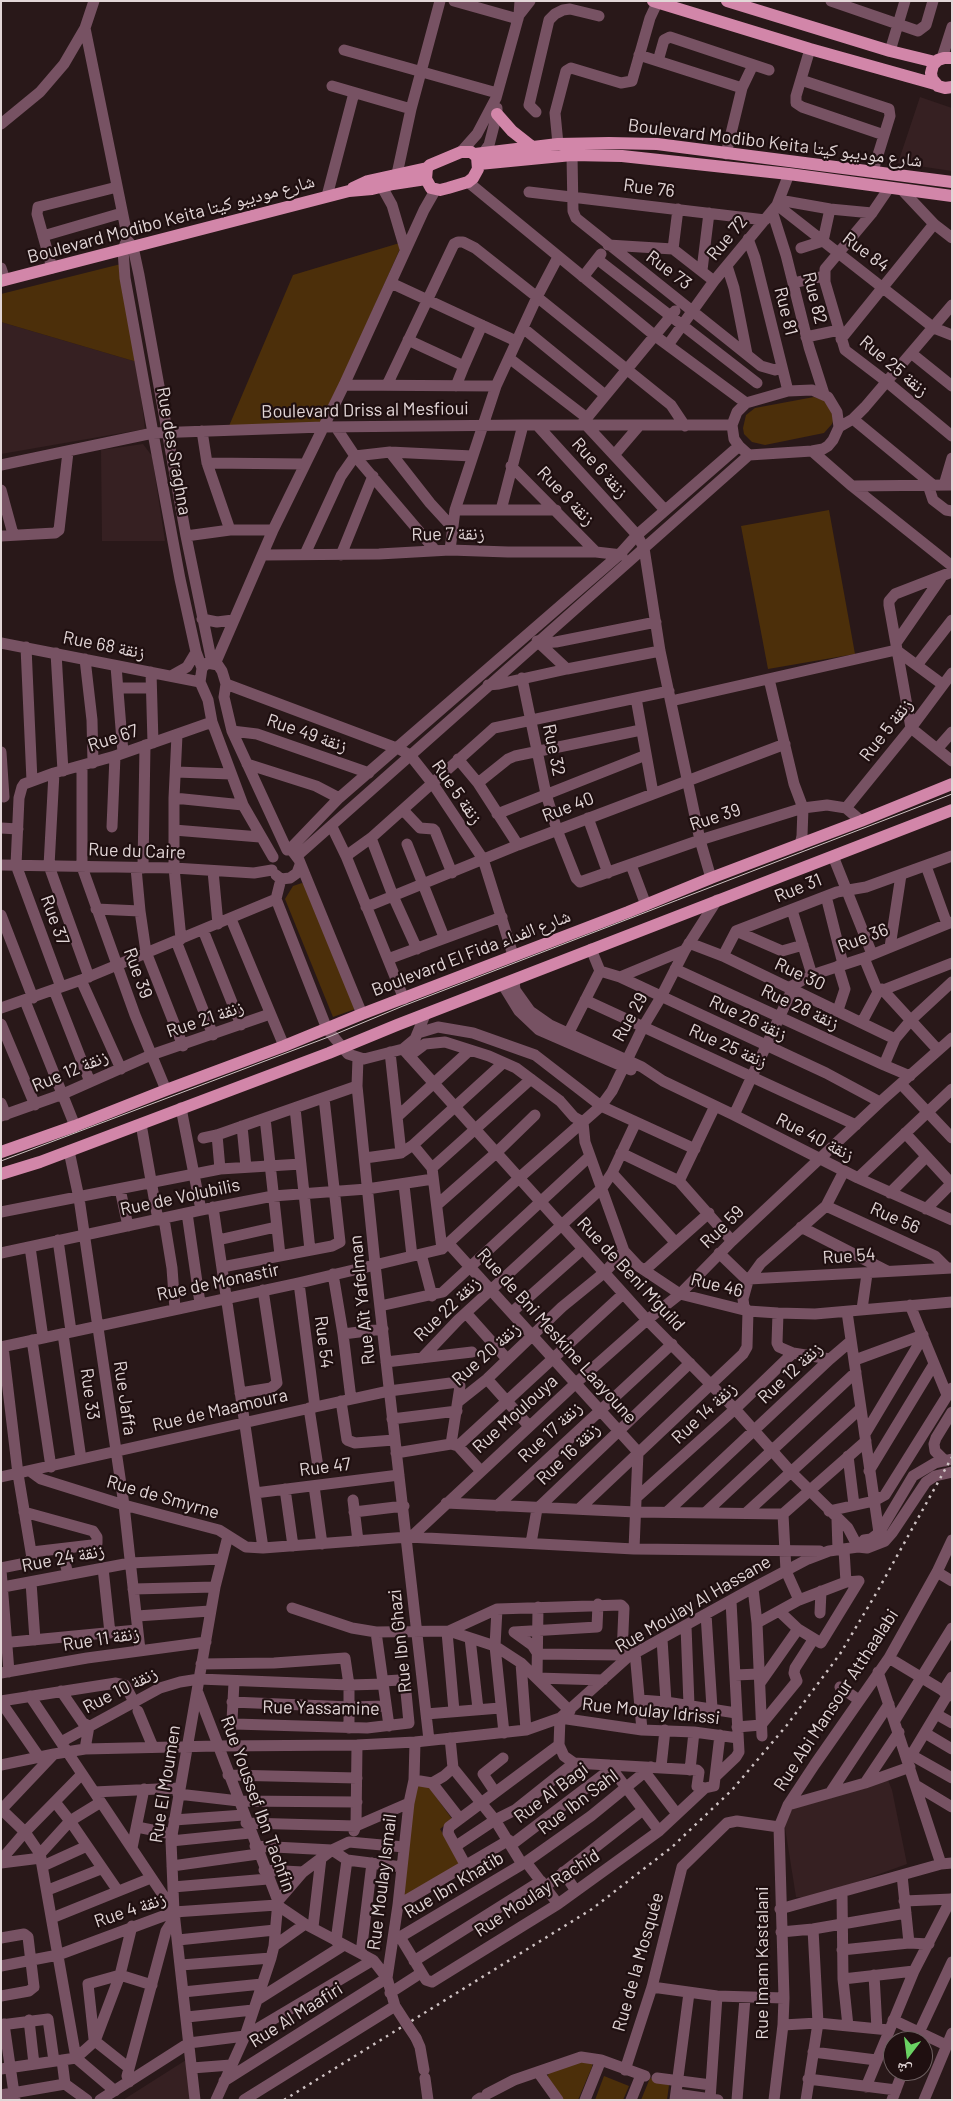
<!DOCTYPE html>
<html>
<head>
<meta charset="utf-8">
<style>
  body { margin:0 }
  #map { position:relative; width:953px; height:2101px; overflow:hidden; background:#291819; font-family:Barlow,"Noto Naskh Arabic",sans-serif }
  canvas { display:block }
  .frame { position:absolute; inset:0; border:2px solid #e2d6d7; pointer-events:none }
  .north { position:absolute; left:883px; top:2031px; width:50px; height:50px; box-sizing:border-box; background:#1f0f10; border:1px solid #6d5f60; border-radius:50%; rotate:195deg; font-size:14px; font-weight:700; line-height:20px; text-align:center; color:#e2d6d7 }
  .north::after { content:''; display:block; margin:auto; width:18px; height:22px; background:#6ad363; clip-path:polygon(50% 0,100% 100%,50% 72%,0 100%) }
</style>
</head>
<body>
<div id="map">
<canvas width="953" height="2101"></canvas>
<div class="frame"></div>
<div class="north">ش</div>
</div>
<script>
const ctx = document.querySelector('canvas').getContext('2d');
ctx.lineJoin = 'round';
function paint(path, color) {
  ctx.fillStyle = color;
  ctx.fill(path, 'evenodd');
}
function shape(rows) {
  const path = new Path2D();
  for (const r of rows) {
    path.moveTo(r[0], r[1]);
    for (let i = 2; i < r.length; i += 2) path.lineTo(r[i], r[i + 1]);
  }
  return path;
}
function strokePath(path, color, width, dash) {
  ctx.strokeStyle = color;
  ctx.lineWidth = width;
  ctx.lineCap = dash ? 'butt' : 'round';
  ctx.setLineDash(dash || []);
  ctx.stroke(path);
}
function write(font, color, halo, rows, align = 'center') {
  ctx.font = font + ' Barlow,"Noto Naskh Arabic",sans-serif';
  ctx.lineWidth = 4.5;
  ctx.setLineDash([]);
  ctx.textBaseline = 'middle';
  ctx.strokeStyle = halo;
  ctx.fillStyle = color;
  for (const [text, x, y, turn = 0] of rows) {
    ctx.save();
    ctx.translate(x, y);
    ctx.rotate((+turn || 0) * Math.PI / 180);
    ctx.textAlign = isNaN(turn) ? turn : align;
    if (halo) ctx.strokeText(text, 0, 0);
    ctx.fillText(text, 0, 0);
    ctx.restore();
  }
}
const built = shape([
  [920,97,952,108,952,171,898,163],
  [1,322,137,362,145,429,1,454],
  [143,444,152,456,165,541,102,541,101,450],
  [888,1780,892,1790,907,1864,813,1898,796,1897,784,1821,795,1806],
  [186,2060,191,2100,123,2100]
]);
const green = shape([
  [403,242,322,424,229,426,293,275],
  [121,264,137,362,1,322,1,294],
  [814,397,826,401,834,418,832,424,824,433,765,445,752,442,744,434,743,428,746,415,755,408],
  [829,510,855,654,768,669,741,526],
  [302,883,308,887,358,1008,333,1017,285,899,293,886],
  [426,1783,452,1819,440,1829,461,1865,402,1900,416,1784],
  [593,2060,592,2067,578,2100,560,2100,546,2079,549,2073,557,2066],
  [604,2076,629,2086,623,2100,595,2100],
  [650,2078,669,2085,667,2100,641,2100]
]);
const minor = shape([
  [454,1,518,19],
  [831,1,918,31,926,25,933,1],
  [519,15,530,1],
  [85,28,126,230,127,239,123,250,125,278,153,433,180,579,196,652,202,668],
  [810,49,796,96,796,103,802,107,884,135],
  [344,50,497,93],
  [890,51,905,1],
  [639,55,742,88],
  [942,58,952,27],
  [658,61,664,40,670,37,769,70],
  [801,80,889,109,890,116,873,171],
  [332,86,411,109],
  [536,112,529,105,549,20,555,14,563,10,570,9,599,16],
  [1,124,40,92,64,64,85,28,94,1],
  [558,144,555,113,566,71,571,68,621,83,632,81,650,18,657,3],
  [461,152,477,134,496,98,519,15,520,1],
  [726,154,742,88,753,65],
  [572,155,573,211,576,218,761,366,775,370,782,368],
  [480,158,489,145,497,114,497,108],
  [397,174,411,109,440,1],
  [468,182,654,335,746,403],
  [382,187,392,205,405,249],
  [889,188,872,213,825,269,825,282,845,350,887,382,952,436],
  [902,190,934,224,952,238],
  [529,192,765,220],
  [327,196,354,93],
  [779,200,830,209,872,213],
  [777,205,934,328,952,335],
  [772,211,786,255,809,347,824,394],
  [43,236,122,213],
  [748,239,755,258,788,391],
  [128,241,133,247,139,275,186,536,212,663],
  [608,245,673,249,714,281],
  [801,248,823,241,830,209],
  [673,249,678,209],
  [597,259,757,383],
  [727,266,734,288,747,354],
  [1,268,5,280],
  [52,268,37,214,38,207,117,187],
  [702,270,709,213],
  [583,277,601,254],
  [391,283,516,341],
  [793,283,824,276],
  [523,328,605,395],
  [806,337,839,330],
  [841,339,934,224],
  [408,340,464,366,456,386],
  [668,345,714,281,777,205,789,174],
  [911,353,952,386],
  [509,358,587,418],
  [464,366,482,325],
  [344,385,496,386],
  [387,385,454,244,458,242,463,242,475,248,537,297,671,405,685,426],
  [812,390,828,397,837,412,839,427,833,440,828,446,823,449,812,451,749,455,739,446,734,439,732,425,737,412,746,403,788,391,812,390],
  [853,419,933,485],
  [537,425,637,535,644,548,660,651,700,840,711,878],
  [581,425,675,311],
  [587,426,665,510],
  [839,427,853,419,865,407,952,305],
  [337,429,355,456,435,550],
  [202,431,207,463,230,530],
  [812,451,852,486,952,566],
  [390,452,430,503,452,527],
  [615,454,639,426],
  [207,463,305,464],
  [1,465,153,433,323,427,523,425,732,425],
  [511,466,596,552],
  [928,485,933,500,946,510,952,511],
  [944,485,952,458],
  [852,486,952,485],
  [1,490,13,534],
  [455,510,556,510],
  [501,510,523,425],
  [1,536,55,533,59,530,68,452],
  [186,536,230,530,273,530],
  [450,550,455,510,496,386,537,297,558,257],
  [305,554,341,476,355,456,390,452,472,456],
  [263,555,379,554,450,550,508,552,596,552,622,555],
  [341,555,373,476],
  [952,572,895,594,889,601,889,605,911,728,952,761],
  [202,619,217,622,233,620],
  [537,641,567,669],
  [1,643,200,682],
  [539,643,556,642,656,622],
  [896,643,941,578],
  [26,647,32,781],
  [56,653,63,771],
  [85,659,92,720,93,763],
  [215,664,273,530,344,385,424,210,436,189],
  [917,665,952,620],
  [116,666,123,753],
  [151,672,153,743],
  [171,676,187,667,196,652],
  [522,678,546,794,557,830,576,878,580,882,700,840,803,808,827,805,846,808,861,821],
  [769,679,794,784,803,808,802,836,800,845],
  [226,684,399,749,410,755,433,784,483,859,513,955],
  [488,685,499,684,567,669,660,651],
  [118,688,150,688],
  [636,698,653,793],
  [671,701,896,650,942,684],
  [232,731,257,734,369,773],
  [177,735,174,798,174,868,181,939],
  [937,749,952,732],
  [1,752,4,797],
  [458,759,478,783,518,845],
  [247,764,316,786,339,798],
  [82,767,82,867,135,1015,166,1090],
  [176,772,231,774],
  [54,773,49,866,89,977],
  [478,783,508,759,515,756,641,730],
  [174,798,243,805],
  [846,808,911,728,952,673],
  [403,810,420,828,433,829,435,831,452,873],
  [497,814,646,755],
  [588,818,608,873],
  [112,827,115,756],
  [332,827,346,856,404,999],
  [1,828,18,829],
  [174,830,260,837],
  [371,838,393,896,417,949],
  [407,844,444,937],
  [289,850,339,798,619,555,637,535,739,446],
  [293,852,299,860,362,1014],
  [297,856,749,455],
  [346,856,371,838,494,728,669,691],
  [833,856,872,954],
  [273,857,243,805,212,722,208,700,200,682,202,668,207,663,218,665,222,671,226,684,224,697,232,731,287,850],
  [1,865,174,868,254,873,272,870],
  [631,865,646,905],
  [926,866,947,924],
  [136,868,140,911,146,952,183,1046],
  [143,868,145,745],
  [213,871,218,924],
  [276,875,281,879,290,878,297,873,300,865],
  [281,879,276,899,327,1029,348,1054,364,1059,403,1049,415,1039,425,1015],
  [826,896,843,964],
  [366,907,518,845,785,744],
  [96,909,140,911],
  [792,910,812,975],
  [1,915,33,998],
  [231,919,284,1046],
  [203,930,241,1025],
  [736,931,782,951,803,945],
  [176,941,213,1035],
  [689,943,723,956,895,1039],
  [890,947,901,875],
  [723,956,736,931,837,892,866,887,952,856],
  [864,958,878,992],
  [388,959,502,917],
  [675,969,884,1065,910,1076],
  [600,971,620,977,826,1073,880,1102],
  [620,977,685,950],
  [81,980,121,1069],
  [514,980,515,990,530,1011,550,1025,642,1067,663,1081,734,1115,858,1178,952,1220],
  [503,985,519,1011,539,1030,631,1070],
  [61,987,16,865,19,798,22,787,24,784,54,773,115,756,212,722],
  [788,988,812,975,864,958,952,922],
  [882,989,938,1050],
  [54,990,90,1082],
  [585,1000,856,1125],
  [25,1001,75,1126],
  [1,1008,81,980,276,899],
  [838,1010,845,989,838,966],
  [862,1022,878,992,952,963],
  [1,1024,35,1105],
  [418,1033,438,1027,473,1033,535,1055,601,1106,695,1149],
  [568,1034,600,971,591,949],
  [403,1049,647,1320,735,1409,791,1472,848,1528,858,1547],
  [390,1052,401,1153],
  [409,1056,425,1044,445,1042,489,1056,516,1068,560,1101,574,1117,583,1122],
  [358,1058,357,1086,375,1264,429,1740],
  [884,1065,895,1039,911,1020,952,982],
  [901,1084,952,1138],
  [1,1103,6,1115],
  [181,1108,201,1210],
  [295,1108,310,1250],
  [734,1115,792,990],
  [1,1116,63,1094,151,1055,270,1014],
  [397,1117,470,1050],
  [265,1118,280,1255],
  [583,1122,585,1142,624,1251,638,1266,680,1294,748,1311,778,1313,815,1314,952,1302],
  [141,1124,158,1220],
  [242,1126,246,1167],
  [905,1133,951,1183],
  [217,1135,220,1169],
  [203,1138,217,1135,357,1086],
  [413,1145,432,1168,442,1249],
  [69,1151,79,1198,124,1505,140,1650],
  [621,1153,679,1181,732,1241],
  [365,1158,401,1153,413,1145,503,1063],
  [432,1168,531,1079],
  [612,1173,675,1242],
  [858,1178,952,1089],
  [679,1181,715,1106],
  [404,1185,412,1256],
  [120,1189,128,1226],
  [890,1193,926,1157],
  [438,1204,496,1153,535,1115],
  [826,1206,935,1256,947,1268],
  [213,1207,263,1548],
  [926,1209,952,1183],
  [1,1212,220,1169,301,1164],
  [187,1213,200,1303],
  [164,1219,172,1268,175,1309],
  [801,1227,887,1271],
  [58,1240,71,1331],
  [218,1240,276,1227],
  [449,1244,638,1452,634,1549],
  [30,1247,43,1338],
  [1,1253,201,1210,273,1196,367,1189,433,1179],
  [719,1253,748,1281],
  [421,1254,432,1296],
  [222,1267,332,1246,340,1242,324,1098],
  [645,1270,709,1213],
  [333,1274,343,1334,351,1399],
  [749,1279,952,1268],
  [299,1283,315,1407],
  [910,1305,947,1395],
  [380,1306,443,1292,590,1156],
  [862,1309,867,1274],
  [512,1312,583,1249],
  [847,1312,879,1533],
  [466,1313,507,1359],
  [778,1313,777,1343,779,1347,793,1353,830,1359],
  [63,1334,81,1459],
  [343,1334,383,1329],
  [32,1340,51,1467],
  [1,1347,299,1283,442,1249,519,1178,601,1106,612,1091,643,1027,661,997,685,950,717,900],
  [422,1358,458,1320,602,1188,612,1173,636,1122],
  [855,1360,923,1335],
  [386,1362,472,1352],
  [487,1379,529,1426],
  [240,1393,271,1388,277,1383,263,1290],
  [341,1401,347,1440,355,1443,394,1440],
  [458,1402,487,1379,562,1307,605,1272,624,1251],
  [309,1408,318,1467],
  [392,1419,457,1411],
  [865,1434,917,1347,920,1336],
  [458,1446,480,1470],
  [396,1453,451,1444,458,1446,623,1294],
  [848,1456,854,1505],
  [945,1461,935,1451,934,1444,936,1438,952,1412],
  [30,1471,41,1479,124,1505,219,1530,246,1547,263,1548,408,1537,634,1549,820,1551],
  [869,1471,934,1364],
  [1,1477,315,1407,389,1391,458,1382,460,1386,451,1444],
  [314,1486,322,1544],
  [285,1489,293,1546],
  [255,1493,399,1475],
  [636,1498,735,1409,793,1353],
  [353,1500,358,1541],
  [446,1503,636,1512,783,1514],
  [497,1506,672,1344],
  [537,1509,690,1363],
  [579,1509,743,1354,747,1347,748,1311,744,1307,743,1299,748,1281,761,1263,826,1206,844,1171],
  [829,1511,874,1501,885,1495,952,1388],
  [24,1512,93,1531,97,1537,97,1543,92,1545,32,1552],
  [354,1512,404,1506],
  [667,1512,830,1359,851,1341],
  [706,1512,856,1372],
  [746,1513,860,1409],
  [783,1514,866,1441],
  [783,1514,786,1571,799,1600],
  [837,1519,838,1550],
  [410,1538,576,1383,647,1320,680,1294,732,1241,880,1102,952,1038],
  [531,1543,537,1509],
  [858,1547,864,1540,871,1539,879,1533,913,1476,935,1463,952,1459],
  [62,1549,68,1575],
  [844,1550,846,1582],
  [1,1568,26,1563,32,1558,18,1474,3,1347],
  [103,1568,110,1633],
  [1,1570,9,1672],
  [937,1572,952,1581],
  [31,1582,35,1640],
  [3,1587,130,1563,221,1559],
  [753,1588,757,1623,762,1736],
  [133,1589,215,1587],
  [538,1607,537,1678,603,1680],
  [292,1608,352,1628,376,1632,449,1631,495,1646,521,1663,570,1711],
  [497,1609,495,1646,504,1733],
  [820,1613,821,1591],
  [706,1614,712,1708],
  [137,1616,210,1611],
  [757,1623,779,1611,799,1600,846,1582,859,1581,821,1643,798,1629,779,1611],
  [686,1626,689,1705],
  [449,1631,497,1609,621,1605,624,1608,622,1655],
  [376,1632,389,1726],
  [447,1632,454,1711],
  [514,1632,532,1645,538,1654,622,1655,628,1657],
  [514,1632,597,1627,598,1604],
  [470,1638,478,1709],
  [662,1639,666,1702],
  [1,1643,137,1630],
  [635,1652,642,1730],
  [889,1658,952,1696],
  [521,1663,526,1730],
  [201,1664,274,1663,345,1658,349,1685,349,1728],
  [878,1672,941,1864],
  [1,1673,87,1658,206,1642],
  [735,1675,759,1674],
  [234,1682,232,1721,235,1724,367,1728,409,1723,405,1682,400,1680,383,1681],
  [760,1683,798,1629],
  [840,1687,859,1700],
  [61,1691,83,1723,89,1726],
  [943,1691,952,1677],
  [198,1693,278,1901,274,1946,271,1958,245,2036,216,2100],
  [30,1696,173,1910],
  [640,1700,666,1702,736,1713],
  [1,1701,116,1683,125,1685,134,1702],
  [1,1702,39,1757],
  [232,1702,350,1707,386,1706],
  [138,1711,153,1747],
  [426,1714,500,1708],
  [936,1714,952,1723],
  [560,1718,559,1745,564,1756,574,1763,697,1770,699,1772,697,1786,705,1788,714,1786,720,1735],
  [560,1718,642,1730,694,1732,738,1738],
  [895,1720,952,1628],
  [737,1727,761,1725,797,1681,794,1673,795,1668,813,1640],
  [925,1733,952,1749],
  [450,1738,453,1768,495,1820,522,1864],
  [61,1742,160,1688,180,1682,199,1679,349,1685,384,1684],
  [85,1749,89,1726],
  [906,1752,952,1778],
  [912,1754,948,1694],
  [1,1765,54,1754,85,1749,217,1746,357,1745,415,1742,526,1730,560,1718,628,1657,753,1588,808,1559,829,1551,858,1547,867,1548,885,1541,892,1533,926,1482,935,1476,952,1472],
  [609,1765,659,1831],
  [661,1767,665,1730],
  [690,1770,694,1732],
  [645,1772,677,1814],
  [228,1775,357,1778],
  [716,1776,736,1757,739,1752,731,1601],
  [414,1780,432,1783,444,1776,453,1768],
  [432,1783,460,1819],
  [865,1783,899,1732],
  [917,1786,952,1807],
  [94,1792,179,1788],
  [495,1792,483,1774,503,1758],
  [830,1793,889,1704],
  [178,1794,239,1801,357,1802],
  [55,1802,70,1821,118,1891],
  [788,1805,865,1783,910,1767],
  [1,1809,25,1832,40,1854,76,2058],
  [1,1810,54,1754],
  [174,1820,244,1815],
  [246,1823,356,1826,409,1803],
  [137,1827,172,1834],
  [354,1831,356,1826,357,1745],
  [171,1841,250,1833],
  [511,1845,611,1769],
  [255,1846,332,1850,347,1860,336,1941],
  [456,1846,495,1820,515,1810,574,1763],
  [132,1848,144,1789],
  [40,1854,70,1821,101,1802],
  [1,1860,25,1832,82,1774],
  [347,1860,402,1867],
  [526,1862,558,1904],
  [1,1863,41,1858],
  [43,1866,87,1846],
  [172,1866,258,1854],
  [466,1866,448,1833,449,1827,559,1745],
  [264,1870,303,1872],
  [563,1872,576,1891],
  [902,1875,909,1943],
  [546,1886,643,1810],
  [173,1887,268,1879],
  [48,1890,101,1869],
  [842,1892,843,1979,848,2026],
  [278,1901,303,1872,332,1850,349,1842,404,1847],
  [904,1901,952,1899],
  [398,1905,509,1840],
  [780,1909,941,1864,952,1863],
  [52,1918,151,1878],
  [313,1927,321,1858],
  [781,1932,813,1929,906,1913],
  [400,1937,426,1980,432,1982,558,1904,659,1831,705,1788],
  [400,1937,526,1862,591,1816,651,1767],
  [1,1938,24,1934,28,1937,34,1987,29,1991,1,1996],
  [178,1940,275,1930],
  [274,1946,305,1924],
  [842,1950,909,1943,929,1944],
  [361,1953,372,1863],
  [414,1961,541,1881],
  [181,1965,271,1958],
  [1,1966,58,1955,174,1912,277,1905,305,1924,373,1960,387,1978],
  [120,1975,152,1985],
  [874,1975,877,2029],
  [843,1979,914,1971],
  [652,1987,717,1996,784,1998],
  [183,1992,262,1984],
  [390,1993,421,1973],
  [257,2000,344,1945],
  [187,2017,253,2010],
  [29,2020,34,2064],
  [893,2020,946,2045],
  [406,2023,395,2006,387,1978,398,1905,409,1803,414,1780,415,1742],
  [4,2024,15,2100],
  [1,2025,48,2019,54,2061],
  [783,2025,818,2023,889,2030],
  [416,2038,420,2047,424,2070],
  [94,2039,88,1984,120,1975],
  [95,2041,129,2068],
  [915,2041,952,1962],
  [813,2052,876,2060],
  [76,2058,95,2041,120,1975,132,1926],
  [76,2058,115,2091],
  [62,2060,65,2084,87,2100],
  [192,2068,231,2065],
  [1,2069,76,2058],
  [625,2070,652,1987,682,1867,727,1823,737,1821,779,1827],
  [538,2072,558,2100],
  [425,2078,428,2100],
  [657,2078,711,2085],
  [808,2079,896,2090],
  [224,2081,387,1978],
  [129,2082,127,2076,166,1931,175,1917],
  [866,2087,914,1971,951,1899],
  [487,2094,514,2080,581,2057,601,2060,645,2076],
  [676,2094,718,2100],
  [1,2095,65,2084],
  [100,2100,189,2043,245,2036,373,1960],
  [195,2100,174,1912,171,1841,215,1587,228,1536],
  [244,2100,395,2006],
  [477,2100,480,2098],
  [585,2100,601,2060],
  [631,2100,641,2075],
  [675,2100,689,1993],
  [710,2100,717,1996],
  [737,2100,745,1998],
  [774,2100,783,2025,784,1998,779,1827,788,1805,815,1764,889,1658,937,1572,952,1540],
  [806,2100,818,2023,813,1929],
  [892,2100,903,2071],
  [924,2100,952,2033]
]);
const major = shape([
  [653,1,810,49,935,84],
  [727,1,890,51,935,62],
  [952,58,944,58,938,60,933,65,931,73,932,79,938,86,945,88,952,87],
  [497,114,512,131,531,146],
  [461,152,471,152,477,157,478,169,473,178,468,182,448,188,440,190,431,188,426,179,427,168,430,165,461,152],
  [475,154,558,144,609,143,657,144,952,182],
  [479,164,572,155,622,156,789,174,952,196],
  [353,188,368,181,427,168],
  [1,281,349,191,372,189,393,184,426,179],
  [1,1152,75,1126,166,1090,284,1046,362,1014,628,912,711,878,861,821,952,784],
  [1,1174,40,1162,329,1053,397,1025,952,810]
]);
const tram = shape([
  [1,1161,331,1036,403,1006,952,794]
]);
const rail = shape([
  [284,2100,592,1909,672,1847,732,1790,787,1725,840,1654,877,1592,952,1457]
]);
const minorBridge = shape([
  [406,2023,416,2038]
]);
const streetNames = [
  ["Boulevard Modibo Keita شارع موديبو كيتا",775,143,7],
  ["Rue 76",649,188,7],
  ["Boulevard Modibo Keita شارع موديبو كيتا",171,219,-15],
  ["Rue 72",727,238,-50],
  ["Rue 84",866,252,37],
  ["Rue 73",669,270,37],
  ["Rue 82",815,298,76],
  ["Rue 81",786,311,76],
  ["Rue 25 زنقة",894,366,40],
  ["Boulevard Driss al Mesfioui",365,410,-1],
  ["Rue des Sraghna",174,451,80],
  ["Rue 6 زنقة",600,468,48],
  ["Rue 8 زنقة",566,496,46],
  ["Rue 7 زنقة",448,534,-1],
  ["Rue 68 زنقة",104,645,11],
  ["Rue 5 زنقة",886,730,-52],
  ["Rue 49 زنقة",307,733,19],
  ["Rue 67",113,738,-18],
  ["Rue 32",554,750,78],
  ["Rue 5 زنقة",457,792,55],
  ["Rue 40",568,807,-21],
  ["Rue 39",715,817,-18],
  ["Rue du Caire",137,851,2],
  ["Rue 31",798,888,-22],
  ["Rue 37",55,920,70],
  ["Rue 36",863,938,-21],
  ["Boulevard El Fida شارع الفداء",471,953,-21],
  ["Rue 39",138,973,70],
  ["Rue 30",800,974,25],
  ["Rue 28 زنقة",800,1007,25],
  ["Rue 29",630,1017,-61],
  ["Rue 26 زنقة",748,1018,25],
  ["Rue 21 زنقة",205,1019,-19],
  ["Rue 25 زنقة",728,1046,24],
  ["Rue 12 زنقة",70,1071,-23],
  ["Rue 40 زنقة",815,1137,27],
  ["Rue de Volubilis",180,1197,-12],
  ["Rue 56",895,1218,24],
  ["Rue 59",722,1227,-44],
  ["Rue 54",849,1256,-4],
  ["Rue de Beni M'guild",631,1274,47],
  ["Rue de Monastir",218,1282,-12],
  ["Rue 46",717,1285,14],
  ["Rue Aït Yafelman",362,1300,-96],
  ["Rue 22 زنقة",447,1309,-44],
  ["Rue de Bni Meskine Laayoune",557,1336,48],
  ["Rue 54",324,1342,83],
  ["Rue 20 زنقة",486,1354,-42],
  ["Rue 12 زنقة",790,1373,-43],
  ["Rue 33",90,1394,82],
  ["Rue Jaffa",125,1398,82],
  ["Rue de Maamoura",220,1410,-13],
  ["Rue 14 زنقة",704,1413,-43],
  ["Rue Moulouya",515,1414,-42],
  ["Rue 17 زنقة",550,1432,-43],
  ["Rue 16 زنقة",568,1454,-44],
  ["Rue 47",325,1467,-7],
  ["Rue de Smyrne",163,1497,16],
  ["Rue 24 زنقة",63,1558,-11],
  ["Rue Moulay Al Hassane",693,1604,-30],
  ["Rue 11 زنقة",101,1639,-9],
  ["Rue Ibn Ghazi",400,1641,-96],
  ["Rue 10 زنقة",120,1690,-27],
  ["Rue Abi Mansour Atthaalabi",836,1700,-57],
  ["Rue Yassamine",321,1708,1],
  ["Rue Moulay Idrissi",651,1711,6],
  ["Rue El Moumen",165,1784,-81],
  ["Rue Al Bagi",551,1793,-37],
  ["Rue Ibn Sahl",578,1802,-37],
  ["Rue Youssef Ibn Tachfin",258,1804,70],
  ["Rue Moulay Ismail",382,1882,-83],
  ["Rue Ibn Khatib",454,1885,-31],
  ["Rue Moulay Rachid",537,1893,-33],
  ["Rue 4 زنقة",130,1910,-19],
  ["Rue de la Mosquée",638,1962,-74],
  ["Rue Imam Kastalani",762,1963,-90],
  ["Rue Al Maafiri",296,2015,-32]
];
paint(built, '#362022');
paint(green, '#4c2f0a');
strokePath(minor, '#775263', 11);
strokePath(major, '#d286a9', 12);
strokePath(tram, '#cec2c3', 1);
strokePath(rail, '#cec2c3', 2.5, [2.5, 5]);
strokePath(minorBridge, '#775263', 11);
write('18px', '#e2d6d7', '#1f0f10', streetNames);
</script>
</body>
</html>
